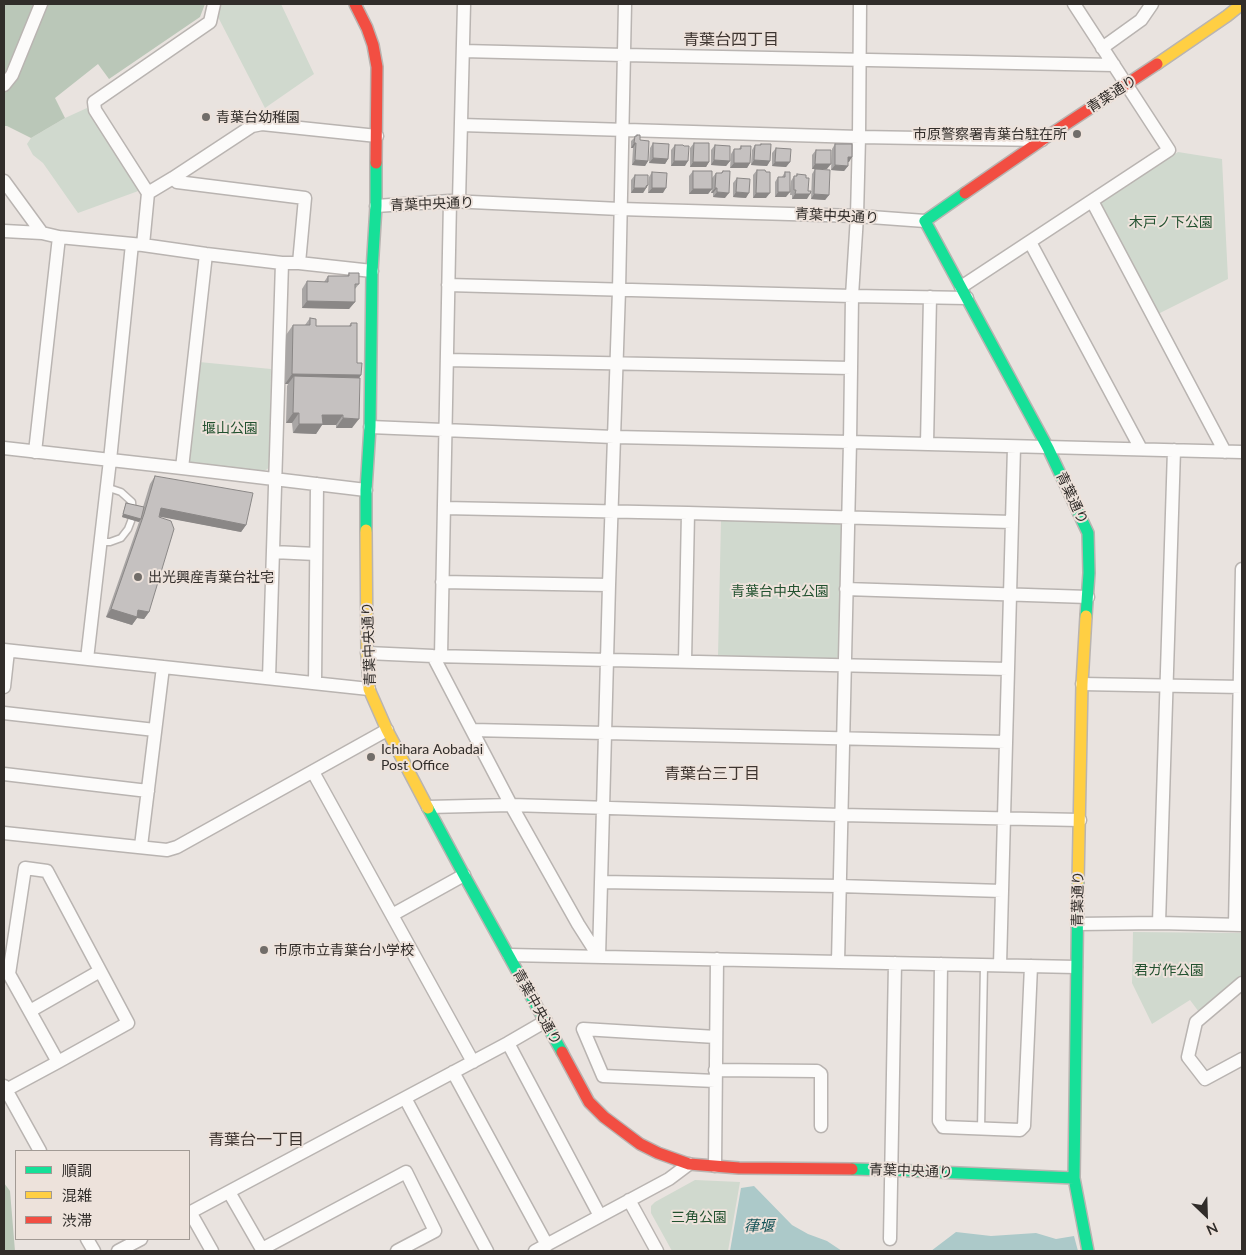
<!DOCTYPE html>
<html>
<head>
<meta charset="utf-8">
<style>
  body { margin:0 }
  #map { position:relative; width:1246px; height:1255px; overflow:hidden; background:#e9e3df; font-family:Lato,"Noto Sans JP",sans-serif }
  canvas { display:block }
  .frame { position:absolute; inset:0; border:5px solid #312d2a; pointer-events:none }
  .legend { position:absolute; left:15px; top:1150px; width:175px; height:90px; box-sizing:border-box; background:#ede2db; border:1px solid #a29a94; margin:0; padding:6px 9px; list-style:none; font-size:15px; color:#312d2a }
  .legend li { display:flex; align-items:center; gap:10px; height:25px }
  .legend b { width:25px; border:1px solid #a29a94 }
  .north { position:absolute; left:1181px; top:1190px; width:50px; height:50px; -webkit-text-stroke:4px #ede2db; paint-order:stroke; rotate:156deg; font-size:14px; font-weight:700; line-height:20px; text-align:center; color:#312d2a }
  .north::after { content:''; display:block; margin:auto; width:18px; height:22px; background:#312d2a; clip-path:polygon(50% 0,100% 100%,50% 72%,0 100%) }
</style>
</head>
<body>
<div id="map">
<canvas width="1246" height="1255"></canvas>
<div class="frame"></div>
<ul class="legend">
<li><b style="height:6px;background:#16e098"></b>順調</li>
<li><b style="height:6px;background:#ffcf43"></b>混雑</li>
<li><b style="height:6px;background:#f24e42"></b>渋滞</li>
</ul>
<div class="north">N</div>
</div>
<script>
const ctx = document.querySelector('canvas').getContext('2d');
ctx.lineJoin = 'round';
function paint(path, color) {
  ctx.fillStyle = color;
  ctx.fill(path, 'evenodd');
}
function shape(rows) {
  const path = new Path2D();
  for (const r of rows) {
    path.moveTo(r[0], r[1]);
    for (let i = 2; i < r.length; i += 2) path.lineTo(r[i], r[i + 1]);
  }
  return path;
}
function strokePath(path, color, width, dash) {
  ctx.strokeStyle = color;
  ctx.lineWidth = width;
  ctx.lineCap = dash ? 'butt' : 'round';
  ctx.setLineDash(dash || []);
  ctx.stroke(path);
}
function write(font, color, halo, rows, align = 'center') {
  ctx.font = font + ' Lato,"Noto Sans JP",sans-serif';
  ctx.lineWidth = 4;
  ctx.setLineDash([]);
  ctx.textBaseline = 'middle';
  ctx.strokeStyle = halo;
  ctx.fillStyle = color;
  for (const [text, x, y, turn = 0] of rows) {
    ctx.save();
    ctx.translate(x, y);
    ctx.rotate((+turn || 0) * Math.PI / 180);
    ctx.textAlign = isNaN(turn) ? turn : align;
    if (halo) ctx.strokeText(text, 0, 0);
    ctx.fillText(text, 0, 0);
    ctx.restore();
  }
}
const green = shape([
  [221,4,281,4,314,74,265,108,218,17],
  [87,108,141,190,78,213,43,163,33,155,27,144,31,138,65,118],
  [1178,152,1222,159,1228,279,1158,314,1100,208,1100,201],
  [199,362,271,369,269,468,264,471,192,464,188,458],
  [721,520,837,521,843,527,839,656,835,659,718,656],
  [1133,932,1242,933,1242,978,1199,1012,1190,1000,1152,1024,1132,983],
  [695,1180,740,1182,728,1251,672,1251,651,1213,651,1206,655,1202]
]);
const forest = shape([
  [4,4,205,4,200,17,109,79,98,64,55,98,65,118,31,138,7,126,4,126],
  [4,1183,10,1191,15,1251,4,1251]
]);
const water = shape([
  [754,1186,792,1225,808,1234,827,1241,842,1251,730,1251,741,1188],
  [956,1232,991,1236,1036,1233,1056,1239,1074,1236,1078,1251,931,1251]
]);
const lane = shape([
  [100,542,110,542,121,538,128,529,133,516,132,502,121,492,106,487],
  [981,1129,984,965]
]);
const street = shape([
  [1102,48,1141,20,1152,4],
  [463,51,624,55,1114,65],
  [4,85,12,75,41,4],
  [461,125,859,137,1042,140],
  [173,178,177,182,305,198,299,263],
  [4,181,42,233],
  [148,193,173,178,252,126,262,124,377,136],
  [459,201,464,4],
  [1092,201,1225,452],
  [376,206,450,201,620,209,857,216,925,221],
  [4,231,42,233,59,237,143,245,206,254,282,263,299,263,372,271],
  [1030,242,1141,449],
  [143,245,148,193,95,110,94,102,210,22,214,4],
  [448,285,852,296,967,298],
  [961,287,1169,150,1074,4],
  [447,360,851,368],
  [370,427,614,437,850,442,1242,452],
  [927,444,930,297],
  [4,448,182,468,366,490],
  [35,452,59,237],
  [182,468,206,254],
  [444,508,688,513,1012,522],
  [273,552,316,554],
  [442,582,609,585],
  [846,589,1088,597],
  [4,650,369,689],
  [367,653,433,656,1008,669],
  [433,656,511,805,578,924,599,957],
  [441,656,450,201],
  [87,659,110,460,132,244],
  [685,661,688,513],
  [269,678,282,263],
  [315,683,317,484],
  [1082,684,1242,687],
  [4,687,8,651],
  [4,713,155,730],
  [472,730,1006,742],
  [313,772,473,1062],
  [4,774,148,791],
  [428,807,511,805,841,815,1080,820],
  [4,833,167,850,177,847,387,730],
  [141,846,163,667],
  [601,882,839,886,1002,891],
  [392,915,464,875],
  [1159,923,1174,450],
  [1077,924,1159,923,1242,925],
  [1235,925,1242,569],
  [509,955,1076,967],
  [599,957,609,585,619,290,625,4],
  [838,962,850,442,852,296,857,216,859,137,860,4],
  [941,964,939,1121,943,1127,1020,1130,1024,1126,1031,966],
  [1000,965,1014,447],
  [1242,983,1196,1022,1188,1057,1205,1079,1242,1059],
  [30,1011,100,971],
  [508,1043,600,1216],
  [715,1070,817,1071,821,1074,821,1126],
  [453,1072,547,1245],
  [715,1081,603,1076,583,1029,716,1037],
  [4,1086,40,1151],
  [6,1090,58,1062,128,1023,47,871,25,868,9,974,58,1062],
  [405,1098,487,1251],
  [715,1166,717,959],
  [229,1192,263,1251],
  [629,1200,657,1251],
  [190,1212,212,1251],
  [189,1213,508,1043,546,1021],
  [87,1239,94,1251],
  [890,1239,895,963],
  [262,1249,406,1172,435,1231,397,1251],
  [118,1251,141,1239],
  [535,1251,669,1179,689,1164]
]);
const fast = shape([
  [965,193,925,221,1048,448,1088,533,1089,573,1086,616],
  [366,530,366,490,370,427,372,271,376,206,376,163],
  [428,808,464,875,562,1052],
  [1078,882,1074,1178,1088,1251],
  [852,1169,891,1170,1074,1178]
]);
const slow = shape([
  [1157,64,1227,16,1242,4],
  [366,530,367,653,369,689,387,730,428,808],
  [1078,882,1082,684,1086,616]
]);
const jam = shape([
  [355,4,367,28,373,45,377,67,376,163],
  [965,193,1042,140,1157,64],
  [562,1052,589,1102,604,1117,640,1144,658,1153,689,1164,739,1168,852,1169]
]);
const wall = shape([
  [637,135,648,161,645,166,632,165,633,148,631,148,631,141],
  [653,143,668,159,665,164,649,163,650,148],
  [694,143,709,162,706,167,690,167,690,148],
  [761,144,770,161,767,166,751,165,752,150,755,145,759,145],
  [835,144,849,162,848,162,848,166,844,171,831,170,832,149],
  [675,145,685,166,671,166,671,150],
  [715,145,730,161,726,166,711,165,711,150],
  [741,146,750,163,747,168,730,168,731,154,734,149,739,149],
  [776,148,790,162,786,167,772,166,772,153],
  [816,150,827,169,812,169,812,155],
  [815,169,829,195,825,200,811,199,812,174],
  [757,170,766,198,753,198,753,175],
  [693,171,712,178,716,173,721,173,723,171,725,198,713,197,713,193,711,193,712,189,708,194,689,194,689,176],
  [652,172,663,193,648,193,649,177],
  [785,172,786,197,775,197,775,182,778,177,782,177],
  [797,174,807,199,792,199,792,195,790,195,791,181,794,176,796,176],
  [635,175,648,185,643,193,631,193,631,180],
  [737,178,746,198,733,197,733,183],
  [349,273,359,284,355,289,355,302,349,309,302,308,302,289,307,281,324,282,328,276,347,276],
  [310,318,316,326,349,326,351,323,357,363,361,375,359,378,352,428,336,428,336,425,322,425,316,434,293,433,292,423,286,423,287,386,288,384,285,384,286,335,293,325,305,325],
  [155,476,246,525,241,532,159,516,149,612,144,619,137,618,132,625,106,617,139,522,122,517,125,506,126,503,143,507,150,484]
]);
const shadedWall = shape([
  [634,143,636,143,633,148,631,148],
  [848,157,852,157,849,162,844,162],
  [653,158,668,159,665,164,649,163],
  [635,160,648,161,645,166,632,165],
  [714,160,730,161,726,166,711,165],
  [754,160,770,161,767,166,751,165],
  [674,161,688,161,685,166,671,166],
  [693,162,709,162,706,167,690,167],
  [775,162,790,162,786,167,772,166],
  [734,163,750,163,747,168,730,168],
  [815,164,831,164,827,169,812,169],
  [835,165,848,166,844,171,831,170],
  [648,185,643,193,631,193,634,188],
  [652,188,666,188,663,193,648,193],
  [715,188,717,188,713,193,711,193],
  [693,189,712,189,708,194,689,194],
  [717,192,729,193,725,198,713,197],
  [736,192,749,193,746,198,733,197],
  [778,192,790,192,786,197,775,197],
  [756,193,770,193,766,198,753,198],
  [795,194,810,194,807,199,792,199],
  [814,194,829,195,825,200,811,199],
  [307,301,355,302,349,309,302,308],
  [292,374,361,375,354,385,294,376,288,384,285,384],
  [293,413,299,413,292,423,286,423],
  [322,415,343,415,336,425,322,425,316,434,293,433,299,424],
  [343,418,359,419,352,428,336,428],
  [161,508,246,525,241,532,156,516],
  [123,514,141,519,139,522,122,517],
  [111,609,138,610,149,612,144,619,137,618,132,625,106,617]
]);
const building = shape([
  [637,135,640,135,640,140,649,141,648,161,635,160,636,143,634,143,635,136,637,136,637,135],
  [653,143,669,144,668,159,653,158,653,143],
  [694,143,709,143,709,162,693,162,694,143],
  [761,144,771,144,770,161,754,160,755,145,761,145,761,144],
  [835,144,852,144,852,157,848,157,848,166,835,165,835,144],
  [675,145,683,145,684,146,689,146,688,161,674,161,675,145],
  [715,145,730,146,730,161,714,160,715,145],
  [741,146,751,146,750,163,734,163,734,149,741,149,741,146],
  [776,148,791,149,790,162,775,162,776,148],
  [816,150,831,150,831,164,815,164,816,150],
  [815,169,830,170,829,195,814,194,815,169],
  [757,170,765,170,766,172,770,172,770,193,756,193,757,170],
  [693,171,712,171,712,189,693,189,693,171],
  [723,171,730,171,729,193,717,192,717,188,715,188,716,173,722,173,723,171],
  [652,172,667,173,666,188,652,188,652,172],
  [785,172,790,172,790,192,778,192,778,177,785,177,785,172],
  [797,174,806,175,806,178,809,178,808,191,811,191,810,194,795,194,796,190,794,190,794,176,797,176,797,174],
  [635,175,648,175,648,185,646,186,646,188,634,188,635,175],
  [737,178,750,179,749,193,736,192,737,178],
  [349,273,359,273,359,284,355,284,355,302,307,301,307,281,328,282,328,276,349,276,349,273],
  [310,318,316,319,316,326,351,326,351,323,357,323,357,363,362,363,361,375,292,374,293,325,310,325,310,318],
  [294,376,360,378,359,419,343,418,343,415,322,415,323,424,299,424,299,413,293,413,294,376],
  [155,476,253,493,246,525,161,508,159,517,171,521,174,529,149,612,138,610,137,617,111,609,144,514,155,476],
  [126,503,144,507,141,519,123,514,126,503]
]);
const markers = [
  [206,117,5,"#716d69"],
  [1077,134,5,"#716d69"],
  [138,577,5,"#716d69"],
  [371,757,5,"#716d69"],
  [264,950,5,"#716d69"]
];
const streetNames = [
  ["青葉通り",1112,94,-33],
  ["青葉中央通り",432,204,-2],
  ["青葉中央通り",837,216,3],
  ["青葉通り",1072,498,65],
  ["青葉中央通り",369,644,-92],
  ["青葉通り",1078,899,-89],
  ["青葉中央通り",537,1007,61],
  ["青葉中央通り",911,1171,2]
];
const poiNames = [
  ["青葉台幼稚園",216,117],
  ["市原警察署青葉台駐在所",1067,134,"right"],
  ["出光興産青葉台社宅",148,577],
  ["Ichihara Aobadai",381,749],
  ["Post Office",381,765],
  ["市原市立青葉台小学校",274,950]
];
const parkNames = [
  ["木戸ノ下公園",1171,222],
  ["堰山公園",230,428],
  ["青葉台中央公園",780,591],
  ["君ガ作公園",1169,970],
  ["三角公園",699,1217]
];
const waterNames = [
  ["葎堰",759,1226]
];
const quarterNames = [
  ["青葉台四丁目",731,40],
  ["青葉台三丁目",712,774],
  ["青葉台一丁目",256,1140]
];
paint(green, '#d0d9ce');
paint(forest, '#bac7b8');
paint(water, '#acc9c9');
strokePath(lane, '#b9b4b1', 9);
strokePath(street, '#b9b4b1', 15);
strokePath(fast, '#b9b4b1', 14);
strokePath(slow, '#b9b4b1', 14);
strokePath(jam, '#b9b4b1', 14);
strokePath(lane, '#fcfbfa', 6);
strokePath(street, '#fcfbfa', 12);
strokePath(fast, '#16e098', 11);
strokePath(slow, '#ffcf43', 11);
strokePath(jam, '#f24e42', 11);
paint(wall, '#a9a6a5');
paint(shadedWall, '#8a8786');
paint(building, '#c5c1c0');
strokePath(building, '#8a8786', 1);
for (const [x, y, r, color] of markers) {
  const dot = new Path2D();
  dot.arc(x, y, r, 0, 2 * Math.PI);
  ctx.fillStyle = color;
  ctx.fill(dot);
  strokePath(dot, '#ede2db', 2);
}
write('14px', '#312d2a', '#ede2db', streetNames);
write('14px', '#312d2a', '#ede2db', poiNames, 'left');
write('14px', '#22512f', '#ede2db', parkNames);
write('italic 15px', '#165458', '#ede2db', waterNames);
write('16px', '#3e3530', '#ede2db', quarterNames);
</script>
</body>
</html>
